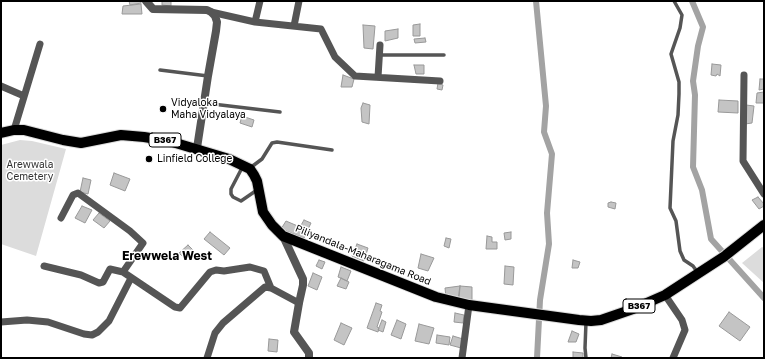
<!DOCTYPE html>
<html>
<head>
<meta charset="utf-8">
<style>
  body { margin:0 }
  #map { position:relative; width:765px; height:359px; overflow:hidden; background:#fff; font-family:"Golos Text",sans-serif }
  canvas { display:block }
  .frame { position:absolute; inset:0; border:2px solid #000; pointer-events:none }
</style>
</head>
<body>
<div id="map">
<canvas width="765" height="359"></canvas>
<div class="frame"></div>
</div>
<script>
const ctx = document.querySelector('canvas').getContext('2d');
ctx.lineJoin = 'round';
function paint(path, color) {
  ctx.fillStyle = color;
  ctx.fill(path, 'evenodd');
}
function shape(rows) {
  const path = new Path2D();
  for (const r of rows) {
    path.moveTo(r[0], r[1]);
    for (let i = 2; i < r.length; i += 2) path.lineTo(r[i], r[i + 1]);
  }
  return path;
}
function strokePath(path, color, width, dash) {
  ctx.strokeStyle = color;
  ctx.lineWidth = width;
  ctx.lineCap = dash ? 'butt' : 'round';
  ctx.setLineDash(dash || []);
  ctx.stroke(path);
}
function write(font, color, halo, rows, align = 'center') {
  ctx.font = font + ' "Golos Text",sans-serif';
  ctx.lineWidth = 3;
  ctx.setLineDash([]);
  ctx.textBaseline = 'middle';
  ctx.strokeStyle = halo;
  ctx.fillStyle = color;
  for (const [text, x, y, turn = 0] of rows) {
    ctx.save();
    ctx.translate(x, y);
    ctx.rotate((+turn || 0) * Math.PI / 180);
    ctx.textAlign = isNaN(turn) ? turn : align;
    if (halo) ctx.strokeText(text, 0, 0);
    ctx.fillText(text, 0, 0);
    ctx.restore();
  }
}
const green = shape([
  [20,140,32,141,66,149,36,256,1,244,1,145],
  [762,247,764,248,764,283,742,263]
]);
const canal = shape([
  [536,1,546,106,544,132,552,154,547,213,549,244,540,300,537,358],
  [692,1,703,27,698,46,693,81,695,95,693,167,702,190,711,239,764,298]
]);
const building = shape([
  [129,1,141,1,141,3,130,5,129,1],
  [162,1,171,1,171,6,162,5,162,1],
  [141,4,142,14,122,14,123,6,141,4],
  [420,24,420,36,413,36,413,25,420,24],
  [363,25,375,26,373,49,364,48,363,25],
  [398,29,398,38,385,41,385,31,398,29],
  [425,38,426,42,415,43,414,39,425,38],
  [712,64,721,65,720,76,717,74,716,76,711,75,712,64],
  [414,65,424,65,424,74,416,74,414,65],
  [343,75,354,79,352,87,341,87,343,75],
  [760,79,764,79,764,89,759,90,760,79],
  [438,83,443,85,442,90,437,89,438,83],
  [764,92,764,103,756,103,757,93,764,92],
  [719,100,738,101,738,113,718,112,719,100],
  [363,103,370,105,369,124,362,122,361,108,363,103],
  [746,105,754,106,752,123,745,124,746,105],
  [242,116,254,120,252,127,240,123,242,116],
  [114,173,130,179,125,191,110,185,114,173],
  [83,178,91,180,88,194,80,192,83,178],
  [758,197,764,204,764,206,759,209,752,200,758,197],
  [611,202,616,203,615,209,608,207,608,203,611,202],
  [82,206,92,210,85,223,75,218,82,206],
  [99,213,110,221,104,228,93,220,99,213],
  [304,220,311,223,304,238,281,229,286,221,300,227,304,220],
  [210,232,230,248,224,255,204,239,210,232],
  [511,232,511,239,505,240,504,233,511,232],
  [487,236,492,237,492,242,497,242,497,249,486,249,487,236],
  [446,238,451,239,449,248,444,246,446,238],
  [357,244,368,248,364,261,352,256,357,244],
  [188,245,193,250,184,258,179,253,188,245],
  [421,254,434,258,428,271,418,268,421,254],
  [319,260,325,262,322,269,316,266,319,260],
  [573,260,580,262,578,268,572,268,573,260],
  [505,266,514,267,513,285,504,284,505,266],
  [341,267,351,271,347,281,338,277,341,267],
  [313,273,322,277,317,290,308,286,313,273],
  [341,278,349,282,346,289,337,286,341,278],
  [460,286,472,287,472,300,459,300,460,286],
  [460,286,458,299,446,298,445,288,460,286],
  [376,303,382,305,380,311,382,312,377,327,379,328,378,332,367,328,376,303],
  [729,312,750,327,740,341,719,326,729,312],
  [455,313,464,315,463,323,454,322,455,313],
  [382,320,386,322,383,332,378,330,382,320],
  [397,320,406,324,401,339,391,335,397,320],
  [341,323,352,328,344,345,334,340,341,323],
  [419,324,434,328,429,344,415,341,419,324],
  [572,331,579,334,576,342,568,342,572,331],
  [437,335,450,337,449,345,436,343,437,335],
  [453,336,463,339,461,348,450,345,453,336],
  [269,339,278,340,277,352,268,351,269,339],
  [573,352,583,353,583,358,573,358,573,352],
  [612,354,622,357,622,358,611,358,612,354]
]);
const service = shape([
  [674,1,682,15,680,28,671,54,679,82,679,94,678,115,673,141,670,208,676,221,680,251,684,260,693,266,698,273],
  [380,55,444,55],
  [160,70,208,76],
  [204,103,280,112],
  [243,166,231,189,231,194,233,197,241,201,257,190],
  [250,168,262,159,272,143,277,142,332,150],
  [586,322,585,348,586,358]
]);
const minor = shape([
  [211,12,255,22,321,29,335,57,355,76,440,81],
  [255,22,260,1],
  [294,26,299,1],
  [744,75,743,161,764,194],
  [378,77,380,45],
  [1,86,24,96],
  [14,130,40,44],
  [61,218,73,195,78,193,130,231,143,243,123,272],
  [44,266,81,275,99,283,103,282,110,269,123,272,175,307,180,308,210,272,216,270,224,271,250,267,264,271,271,288],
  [665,295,682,320,685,330,673,358],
  [1,322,27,320,48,322,84,334,92,335,98,332,109,321,131,278],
  [207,358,215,333,223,323,265,287,271,288,299,303],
  [462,358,469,305]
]);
const tertiary = shape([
  [146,1,153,9,207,10,211,12,215,16,217,22,216,31,208,76,197,148],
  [283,236,303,279,303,285,299,303,294,332,309,353,309,358]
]);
const primary = shape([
  [1,133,14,130,24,130,63,140,81,143,121,135,144,137,169,141,229,159,250,169,254,175,257,181,263,212,272,225,283,236,436,297,469,305,579,320,591,321,601,320,633,309,665,295,725,256],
  [726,255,764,225]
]);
const markers = [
  [163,109,4,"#000"],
  [149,159,4,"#000"]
];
const shields = [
  [165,140,32],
  [639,306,32]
];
const shieldNames = [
  ["B367",165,140],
  ["B367",639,306]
];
const poiNames = [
  ["Vidyaloka",171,103],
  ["Maha Vidyalaya",171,115],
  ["Linfield College",157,159]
];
const parkNames = [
  ["Arewwala",30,165],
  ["Cemetery",30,177]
];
const streetNames = [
  ["Piliyandala-Maharagama Road",363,255,22]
];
const quarterNames = [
  ["Erewwela West",167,256]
];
paint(green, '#dcdcdc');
strokePath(canal, '#a3a3a3', 6);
paint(building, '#c4c4c4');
strokePath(building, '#999', 1);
strokePath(primary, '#dbdbdb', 12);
strokePath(service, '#555', 3.5);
strokePath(minor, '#555', 7);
strokePath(tertiary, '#555', 8);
strokePath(primary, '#000', 10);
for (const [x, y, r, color] of markers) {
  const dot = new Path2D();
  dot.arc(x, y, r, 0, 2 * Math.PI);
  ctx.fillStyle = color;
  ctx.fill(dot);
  strokePath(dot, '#fff', 1.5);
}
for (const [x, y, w] of shields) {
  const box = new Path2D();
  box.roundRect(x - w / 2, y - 7, w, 14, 3);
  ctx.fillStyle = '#fff';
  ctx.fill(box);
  strokePath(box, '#000', 1);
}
write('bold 9px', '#000', null, shieldNames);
write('10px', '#000', '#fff', poiNames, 'left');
write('10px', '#333', '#fff', parkNames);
write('10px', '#000', '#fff', streetNames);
write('bold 12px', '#000', '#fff', quarterNames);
</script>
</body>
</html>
